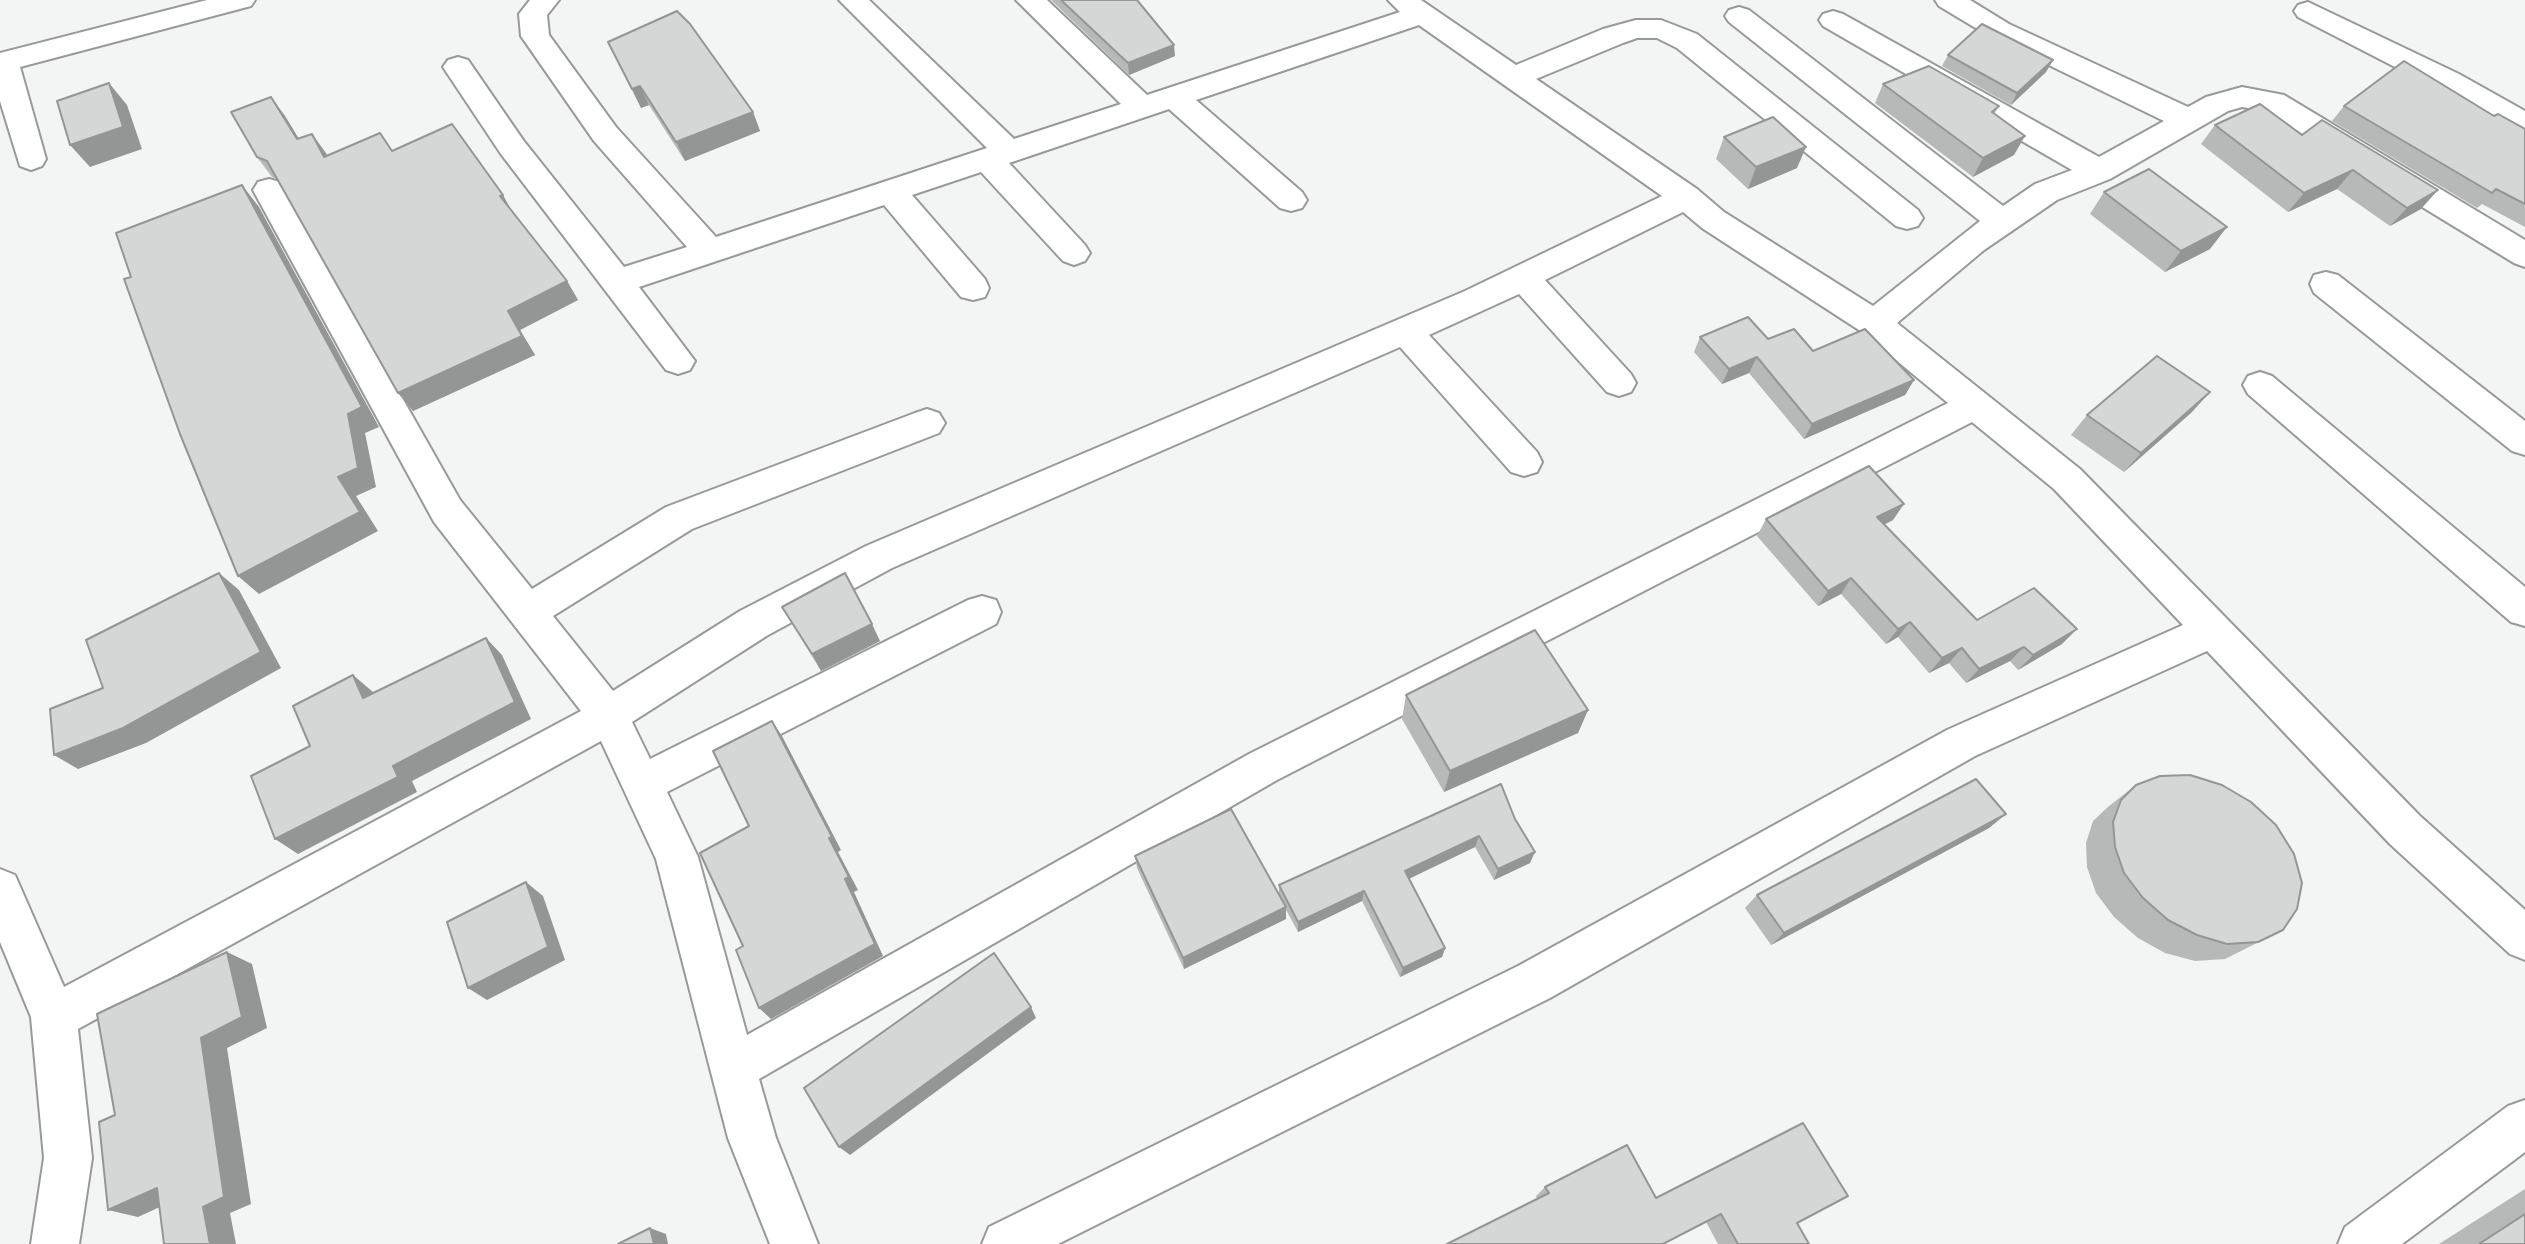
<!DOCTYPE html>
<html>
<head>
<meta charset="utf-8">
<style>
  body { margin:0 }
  canvas { display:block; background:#f2f5f3 }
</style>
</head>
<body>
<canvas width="2525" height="1244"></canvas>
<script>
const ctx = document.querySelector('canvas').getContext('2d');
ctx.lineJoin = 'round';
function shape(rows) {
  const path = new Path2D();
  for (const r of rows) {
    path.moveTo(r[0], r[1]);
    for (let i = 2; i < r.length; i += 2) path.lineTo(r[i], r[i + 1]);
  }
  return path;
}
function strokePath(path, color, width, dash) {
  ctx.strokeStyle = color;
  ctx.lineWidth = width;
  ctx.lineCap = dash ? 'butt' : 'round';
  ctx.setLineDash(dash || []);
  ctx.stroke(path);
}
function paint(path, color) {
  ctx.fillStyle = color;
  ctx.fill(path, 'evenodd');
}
const street = shape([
  [207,0,255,0,251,6,20,67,46,159,42,166,31,170,20,166,0,101,0,53,207,0],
  [530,0,559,0,547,15,549,35,616,127,716,237,987,148,839,0,869,0,1014,139,1121,104,1016,0,1047,0,1147,95,1400,12,1388,0,1421,0,1516,65,1603,29,1636,20,1661,20,1697,34,1918,210,1923,218,1918,226,1907,229,1896,226,1677,48,1657,38,1637,38,1623,43,1536,79,1697,189,1724,212,1873,306,1980,221,1729,22,1725,16,1729,10,1739,7,1749,10,2003,206,2035,184,2072,170,1823,26,1819,20,1823,14,1833,11,1843,14,2099,157,2164,121,1989,36,1939,6,1935,0,1970,0,2009,24,2188,107,2206,97,2242,87,2284,95,2525,240,2525,267,2514,263,2265,111,2242,107,2228,111,2110,179,2057,200,1984,250,1897,323,2080,469,2420,816,2525,910,2525,960,2510,954,2390,844,2207,651,1975,756,1550,998,1058,1244,982,1244,989,1227,1518,966,1947,730,2183,625,2054,489,1972,422,1277,780,759,1079,776,1138,818,1244,770,1244,728,1138,656,859,601,741,78,1029,92,1158,79,1244,31,1244,44,1158,31,1017,0,942,0,869,15,875,64,987,581,711,434,522,253,190,258,182,269,179,280,182,460,500,532,589,666,507,915,413,927,409,939,413,945,423,939,433,692,529,553,616,613,691,740,611,866,546,1465,291,1662,196,1419,25,1196,100,1302,192,1307,200,1302,208,1291,211,1280,208,1169,109,1009,163,1085,245,1090,253,1085,261,1074,265,1063,261,981,172,912,195,985,279,989,288,985,297,973,300,961,297,884,205,639,287,695,361,690,370,678,374,666,370,501,154,443,67,448,60,458,57,468,60,523,140,624,267,687,247,594,141,521,36,519,14,530,0],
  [1683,212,1702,228,1862,332,1948,403,1249,754,747,1035,698,857,667,792,996,624,1001,612,996,600,982,596,968,600,650,759,632,722,768,635,892,568,1400,347,1511,472,1524,476,1537,472,1542,462,1537,452,1429,335,1519,294,1607,392,1619,396,1631,392,1636,383,1631,374,1545,280,1683,212],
  [2308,2,2459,74,2525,111,2525,134,2298,17,2294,11,2298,5,2308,2],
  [2326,272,2338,275,2525,421,2525,455,2512,451,2314,293,2310,284,2314,275,2326,272],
  [2260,372,2272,376,2525,587,2525,626,2511,622,2248,394,2243,385,2248,376,2260,372],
  [2525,1100,2525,1152,2402,1244,2338,1244,2345,1227,2508,1106,2525,1100]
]);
const wall = shape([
  [1051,0,1137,0,1175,56,1129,75],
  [608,42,753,112,760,131,685,161,649,105,641,108],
  [1948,55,2053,60,2046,72,2011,105,1942,66],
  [1883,84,1999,106,1994,114,2014,155,1973,177,1875,103],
  [271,97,285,116,299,139,327,155,392,151,514,215,567,281,578,300,520,330,535,355,413,411,398,393,277,179,272,177,257,157],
  [2344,106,2525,129,2525,227,2482,204,2477,208,2332,121],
  [2215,125,2302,135,2421,209,2390,226,2337,189,2288,212,2201,144],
  [1724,137,1797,168,1748,189,1716,159],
  [2104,192,2210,249,2165,272,2090,214],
  [1700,337,1813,351,1914,380,1905,395,1804,439,1749,373,1722,384,1694,352],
  [2192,412,2124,472,2071,435,2087,415],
  [1766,519,1893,520,1884,525,1977,620,2062,644,2018,670,2010,661,1966,683,1949,663,1929,673,1898,637,1886,644,1841,594,1818,606,1757,536],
  [782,607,880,641,821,671],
  [1406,695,1588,710,1578,733,1444,792,1402,719],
  [1501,784,1530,863,1494,880,1475,847,1409,879,1445,948,1442,957,1400,977,1362,901,1298,932,1286,910,1286,919,1184,969,1137,868,1135,856,1279,894,1279,885],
  [2136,785,2283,930,2225,959,2195,961,2165,953,2138,938,2114,917,2096,893,2087,867,2086,843,2093,821,2109,806],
  [2006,814,1989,828,1771,945,1745,908,1757,895],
  [1545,1187,1656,1198,1797,1223,1809,1244,1718,1244,1706,1222,1537,1199,1536,1196],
  [2525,1189,2525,1244,2439,1244]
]);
const shadedWall = shape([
  [1174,45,1175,56,1129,75,1128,63],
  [2053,60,2046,72,2011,105,2017,93],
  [109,83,127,105,142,149,90,167,70,145],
  [640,86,649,105,641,108,632,89],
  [271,97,285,116,311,159,297,139],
  [753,112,760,131,685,161,676,142],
  [312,134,326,153,338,176,324,157],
  [2025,136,2014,155,1973,177,1983,158],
  [1806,147,1797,168,1748,189,1756,167],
  [2353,170,2337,189,2288,212,2304,193],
  [242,185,259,207,379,427,365,433,376,487,356,496,378,531,259,594,238,576,338,477],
  [2438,190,2421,209,2390,226,2407,208],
  [503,195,514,215,500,196],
  [2227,227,2210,249,2165,272,2181,251],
  [567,281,578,300,520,330,535,355,413,411,398,393,508,311],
  [1757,357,1749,373,1722,384,1729,369],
  [1914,380,1905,395,1804,439,1812,424],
  [2210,392,2192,412,2124,472,2141,453],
  [1904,504,1893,520,1866,533,1877,517],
  [219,573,239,590,281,668,146,743,78,769,54,755],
  [1851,578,1841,594,1818,606,1828,591],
  [1910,622,1898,637,1886,644,1898,629],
  [872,624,880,641,821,671,812,654],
  [2077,629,2062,644,2018,670,2033,655],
  [486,638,502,655,531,719,412,781,417,792,298,854,275,839,393,766],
  [2024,647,2010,661,1966,683,1979,669],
  [1962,648,1949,663,1929,673,1942,658],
  [353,675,373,692,382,714,363,698],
  [1588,710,1578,733,1444,792,1450,771],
  [772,721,782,736,841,850,838,852,858,890,854,892,883,956,771,1019,759,1008,845,879,829,838],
  [2006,814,1989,828,1771,945,1784,933],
  [1479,836,1475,847,1402,882,1405,871],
  [1535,852,1530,863,1494,880,1498,869],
  [526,882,543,896,565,960,487,1000,468,988],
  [1364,891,1362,901,1298,932,1298,922],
  [1286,907,1286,919,1184,969,1183,958],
  [1445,948,1442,957,1400,977,1403,968],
  [227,952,252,964,267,1028,227,1048,251,1204,230,1213,236,1244,210,1244,203,1207,201,1038],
  [1031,1007,1036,1018,850,1155,839,1147],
  [157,1188,186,1195,138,1217,108,1210],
  [650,1228,666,1234,668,1244,654,1244]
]);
const building = shape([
  [1061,0,1137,0,1174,45,1128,63,1061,0],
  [677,11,690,24,753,112,676,142,640,86,632,89,608,42,677,11],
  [1982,24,2053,60,2017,93,1948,55,1982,24],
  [2404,61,2494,116,2498,114,2525,129,2525,204,2496,189,2492,193,2344,106,2404,61],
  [1929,66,1999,106,1992,112,2025,136,1983,158,1883,84,1929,66],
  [109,83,123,127,70,145,57,101,109,83],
  [271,97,297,139,312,134,324,157,380,133,392,151,452,124,503,195,500,196,567,281,508,311,522,336,398,393,267,161,257,157,231,112,271,97],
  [2260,104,2302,135,2322,120,2438,190,2407,208,2353,170,2304,193,2215,125,2260,104],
  [1773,117,1806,147,1756,167,1724,137,1773,117],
  [2149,169,2227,227,2181,251,2104,192,2149,169],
  [242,185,362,407,348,414,358,468,338,477,360,512,238,576,180,434,124,279,131,277,116,233,242,185],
  [1748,317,1768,339,1794,329,1813,351,1865,329,1914,380,1812,424,1757,357,1729,369,1700,337,1748,317],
  [2157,356,2210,392,2141,453,2087,415,2157,356],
  [1869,466,1904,504,1877,517,1977,620,2034,588,2077,629,2033,655,2024,647,1979,669,1962,648,1942,658,1910,622,1898,629,1851,578,1828,591,1766,519,1869,466],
  [219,573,261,652,123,728,54,755,50,709,103,688,86,640,219,573],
  [845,573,872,624,812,654,782,607,845,573],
  [1535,630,1588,710,1450,771,1406,695,1535,630],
  [486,638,515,702,393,766,398,777,275,839,251,776,310,746,293,706,353,675,363,698,486,638],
  [772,721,832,837,829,838,849,877,845,879,875,944,759,1008,736,950,743,946,700,853,749,826,713,751,772,721],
  [2190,775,2222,785,2251,802,2276,825,2294,854,2302,883,2297,909,2283,930,2258,942,2227,944,2197,935,2168,920,2143,898,2124,873,2115,847,2113,822,2121,800,2136,785,2160,776,2190,775],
  [1976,779,2006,814,1784,933,1757,895,1976,779],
  [1501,784,1515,819,1535,852,1498,869,1479,836,1405,871,1445,948,1403,968,1364,891,1298,922,1279,885,1501,784],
  [1231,809,1286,907,1183,958,1135,856,1231,809],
  [526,882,548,947,468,988,447,922,526,882],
  [227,952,242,1017,201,1038,224,1197,203,1207,210,1244,164,1244,157,1188,108,1210,99,1122,115,1115,97,1014,227,952],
  [994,953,1031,1007,839,1147,804,1088,994,953],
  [1803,1123,1848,1196,1797,1223,1809,1244,1738,1244,1721,1214,1663,1244,1447,1244,1549,1193,1545,1187,1627,1145,1656,1198,1803,1123],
  [2525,1214,2525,1244,2479,1244,2525,1214],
  [650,1228,654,1244,618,1244,650,1228]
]);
strokePath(street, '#989a98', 4);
paint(street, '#fff');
paint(wall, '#b6b9b7');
paint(shadedWall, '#949695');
paint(building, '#d4d7d5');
strokePath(building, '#949695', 2);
</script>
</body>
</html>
